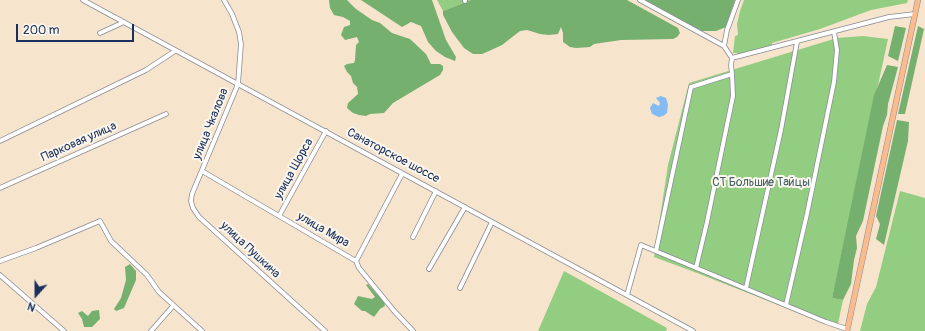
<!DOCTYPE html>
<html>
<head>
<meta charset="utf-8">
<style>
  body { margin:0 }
  #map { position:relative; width:925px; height:331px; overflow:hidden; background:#f6e4cd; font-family:Pangolin,sans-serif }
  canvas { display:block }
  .north { position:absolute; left:16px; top:275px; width:40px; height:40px; -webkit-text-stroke:3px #fbf7ec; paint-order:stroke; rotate:201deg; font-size:11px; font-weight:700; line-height:16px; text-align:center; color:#1b2f5e }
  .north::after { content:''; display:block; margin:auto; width:14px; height:18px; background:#1b2f5e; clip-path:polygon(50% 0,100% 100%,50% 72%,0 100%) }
  .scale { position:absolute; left:16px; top:24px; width:118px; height:18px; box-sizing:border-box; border:2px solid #1b2f5e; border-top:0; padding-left:5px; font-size:12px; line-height:14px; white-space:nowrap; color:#1b2f5e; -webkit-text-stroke:3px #fbf7ec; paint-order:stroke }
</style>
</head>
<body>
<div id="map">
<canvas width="925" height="331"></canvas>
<div class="north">N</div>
<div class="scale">200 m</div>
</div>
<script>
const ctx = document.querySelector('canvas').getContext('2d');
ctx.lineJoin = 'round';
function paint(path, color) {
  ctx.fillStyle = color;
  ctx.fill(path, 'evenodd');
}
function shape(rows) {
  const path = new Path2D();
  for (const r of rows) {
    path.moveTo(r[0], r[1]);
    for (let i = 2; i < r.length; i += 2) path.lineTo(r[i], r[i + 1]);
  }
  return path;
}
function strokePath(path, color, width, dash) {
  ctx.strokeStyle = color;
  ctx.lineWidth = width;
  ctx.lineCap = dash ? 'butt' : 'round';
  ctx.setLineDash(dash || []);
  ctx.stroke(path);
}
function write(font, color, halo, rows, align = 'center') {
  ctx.font = font + ' Pangolin,sans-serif';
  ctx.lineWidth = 4;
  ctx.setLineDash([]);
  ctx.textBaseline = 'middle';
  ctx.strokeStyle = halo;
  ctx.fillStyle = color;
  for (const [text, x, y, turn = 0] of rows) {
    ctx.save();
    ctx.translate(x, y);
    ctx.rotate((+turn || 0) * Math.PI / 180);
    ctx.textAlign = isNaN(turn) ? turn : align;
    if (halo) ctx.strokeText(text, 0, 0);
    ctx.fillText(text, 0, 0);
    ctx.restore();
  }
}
const green = shape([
  [437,0,471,0,443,11],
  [744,0,908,0,907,3,871,10,820,29,772,43,772,46,738,57,737,53,733,53,735,36,738,35,737,24,740,11],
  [863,36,888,39,832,298,843,300,837,328,697,273,654,257,668,165,689,83,837,38],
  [900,191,925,198,925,331,860,331,867,304,876,287],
  [564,271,667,328,666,331,538,331]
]);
const forest = shape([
  [329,0,347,0,356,9,372,20,380,23,392,33,410,39,426,54,431,64,440,64,443,66,443,70,440,75,393,103,384,113,370,114,366,116,359,115,353,113,347,108,348,103,358,94,357,87,353,83,351,76,347,72,344,66,347,64,354,63,355,60,356,45,359,42,357,37,345,40,341,35,344,27,350,25,350,21,343,17,334,15,330,8],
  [361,0,432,0,446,40,456,57,455,61,445,57,436,51,428,42,421,26,411,22,402,27],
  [471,0,627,0,678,28,680,33,677,37,673,39,621,40,594,44,590,47,576,48,570,47,563,42,563,33,561,27,558,34,549,35,540,34,527,30,520,31,502,45,489,51,482,54,473,54,464,48,452,32,443,15,443,11],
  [643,0,735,0,726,27,716,31,701,31],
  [895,26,906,28,898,61,888,56],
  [918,26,924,29,905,114,898,114],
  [887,65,898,67,888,104,887,115,883,126,863,221,856,236,857,248,854,260,851,284,843,300,832,298,874,95],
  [897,120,909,122,908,141,884,245,876,239,880,224,876,216],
  [130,264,136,271,136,280,124,308,116,311,114,309,121,298,126,280,125,267],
  [368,284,384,302,385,306,380,309,374,317,365,311,362,311,354,304,358,296,372,299,375,297,366,285],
  [99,310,100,319,92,327,84,327,82,319,78,313,82,311,88,316,92,311]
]);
const water = shape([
  [661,96,666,98,668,105,667,113,663,116,659,117,652,114,650,108,653,103,659,106,660,103,656,98]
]);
const minor = shape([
  [83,0,693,331],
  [224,0,232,14,239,32,241,44,238,84,192,194,191,201,193,208,199,217,325,331],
  [465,0,465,1],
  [640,0,724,46],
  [100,33,124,22],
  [732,58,889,17,915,14],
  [0,141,146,70,175,51],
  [202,171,356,261,359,268,395,312,413,331],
  [0,188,166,114],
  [279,216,326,131],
  [413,237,436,191],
  [656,251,691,87,732,74,731,65,732,58,724,46,727,30,738,0],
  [0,261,36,248,100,221,111,241,147,275,159,292,202,331],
  [356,261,402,174],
  [696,268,707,222,733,96,732,74],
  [429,269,465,207],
  [0,275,64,331],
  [460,288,492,222],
  [746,288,781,130,797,42],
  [627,295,641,245,826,322,847,329],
  [786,305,807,214,834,82,837,50,834,32],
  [151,331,173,306]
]);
const major = shape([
  [847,331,918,0]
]);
const streetNames = [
  ["улица Чкалова",211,124,-68],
  ["Парковая улица",79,142,-24],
  ["Санаторское шоссе",393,156,28],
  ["улица Щорса",294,169,-61],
  ["улица Мира",323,230,30],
  ["улица Пушкина",250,250,43]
];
const parkNames = [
  ["СТ Большие Тайцы",761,183]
];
paint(green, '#93cd81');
paint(forest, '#76b06f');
paint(water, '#83bcf4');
strokePath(minor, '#888a96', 5.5);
strokePath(major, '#888a96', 6);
strokePath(minor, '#fff', 4);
strokePath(major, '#fbbb8d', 5);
write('12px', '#1b2f5e', '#fbf7ec', streetNames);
write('12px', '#3f5e68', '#fbf7ec', parkNames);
</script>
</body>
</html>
